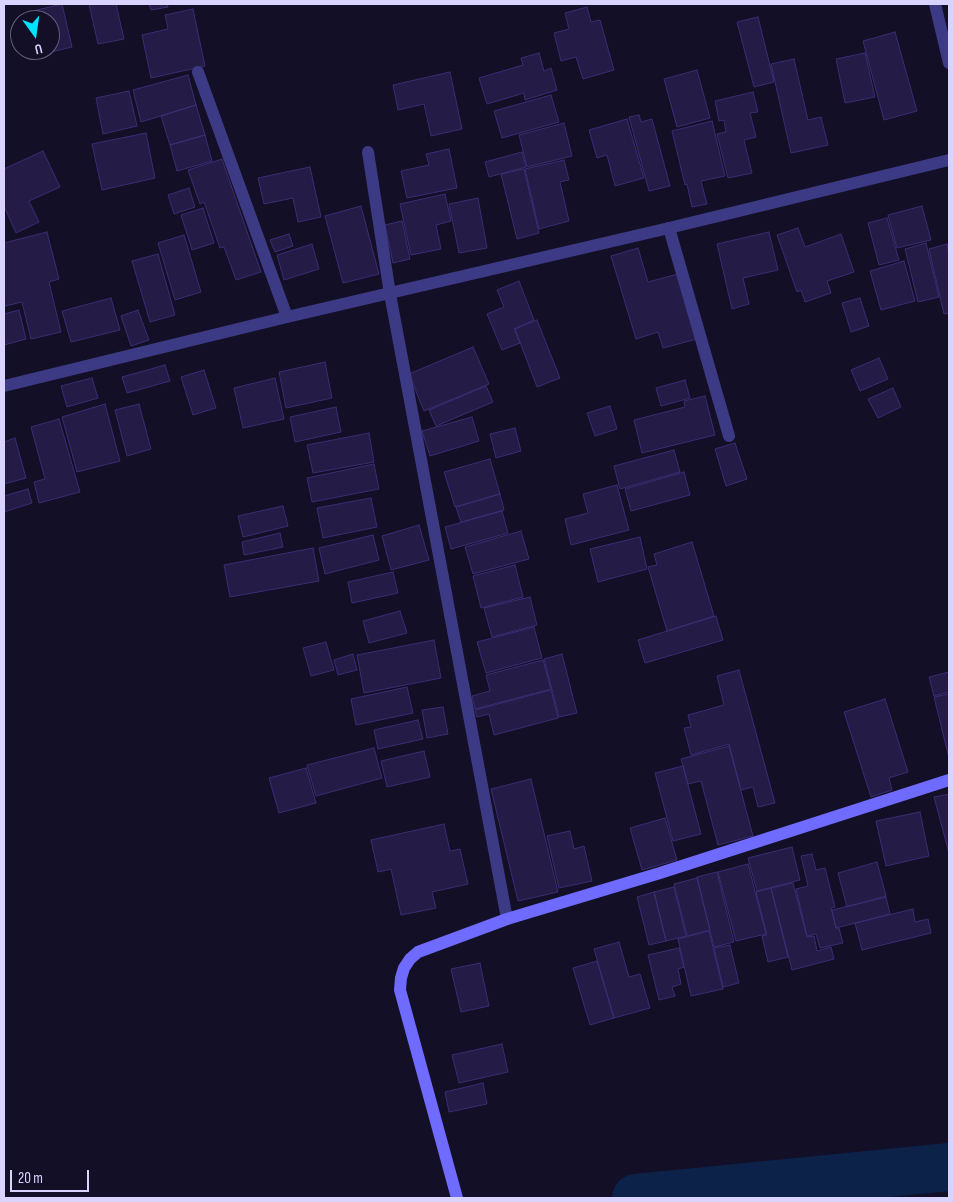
<!DOCTYPE html>
<html>
<head>
<meta charset="utf-8">
<style>
  body { margin:0 }
  #map { position:relative; width:953px; height:1202px; overflow:hidden; background:#130f26; font-family:"Sofia Sans Condensed",sans-serif }
  canvas { display:block }
  .frame { position:absolute; inset:0; border:5px solid #d9d4ff; pointer-events:none }
  .north { position:absolute; left:10px; top:10px; width:50px; height:50px; box-sizing:border-box; background:#130f26; border:1px solid #625e7d; border-radius:50%; rotate:166deg; font-size:14px; font-weight:700; line-height:20px; text-align:center; color:#d9d4ff }
  .north::after { content:''; display:block; margin:auto; width:18px; height:22px; background:#00e5ff; clip-path:polygon(50% 0,100% 100%,50% 72%,0 100%) }
  .scale { position:absolute; left:10px; top:1170px; width:79px; height:22px; box-sizing:border-box; border:2px solid #d9d4ff; border-top:0; padding-left:6px; font-size:15px; line-height:18px; white-space:nowrap; color:#d9d4ff; -webkit-text-stroke:4px #130f26; paint-order:stroke }
</style>
</head>
<body>
<div id="map">
<canvas width="953" height="1202"></canvas>
<div class="frame"></div>
<div class="north">U</div>
<div class="scale">20 m</div>
</div>
<script>
const ctx = document.querySelector('canvas').getContext('2d');
ctx.lineJoin = 'round';
function shape(rows) {
  const path = new Path2D();
  for (const r of rows) {
    path.moveTo(r[0], r[1]);
    for (let i = 2; i < r.length; i += 2) path.lineTo(r[i], r[i + 1]);
  }
  return path;
}
function strokePath(path, color, width, dash) {
  ctx.strokeStyle = color;
  ctx.lineWidth = width;
  ctx.lineCap = dash ? 'butt' : 'round';
  ctx.setLineDash(dash || []);
  ctx.stroke(path);
}
function paint(path, color) {
  ctx.fillStyle = color;
  ctx.fill(path, 'evenodd');
}
const river = shape([
  [636,1198,949,1167]
]);
const building = shape([
  [62,4,72,47,43,54,42,50,50,50,50,20,36,20,33,11,62,4],
  [89,4,116,4,124,39,98,44,89,4],
  [149,4,167,4,168,7,151,10,149,4],
  [587,7,591,22,600,20,614,70,583,79,576,57,561,61,554,33,569,29,565,13,587,7],
  [193,9,205,66,151,78,142,35,168,29,165,15,193,9],
  [758,17,774,82,754,87,737,22,758,17],
  [895,32,917,111,884,120,863,41,895,32],
  [539,53,544,71,551,68,557,90,525,100,524,93,487,104,479,78,523,65,521,58,539,53],
  [865,53,875,97,845,103,836,59,865,53],
  [794,59,808,120,821,117,828,145,791,153,771,64,794,59],
  [697,70,710,118,677,127,664,79,697,70],
  [450,72,462,129,431,136,424,104,398,110,393,85,450,72],
  [188,75,196,105,141,122,133,90,188,75],
  [129,91,137,126,103,134,96,98,129,91],
  [753,92,758,112,750,113,756,137,744,140,752,173,728,178,717,134,726,132,724,120,719,121,715,101,753,92],
  [551,95,559,122,502,138,494,111,551,95],
  [196,105,205,135,170,145,161,116,196,105],
  [639,115,641,122,652,119,670,186,649,191,629,117,639,115],
  [627,119,644,178,615,186,607,155,597,158,589,130,627,119],
  [712,121,725,176,701,181,707,204,692,207,687,184,685,185,672,131,712,121],
  [564,123,572,156,527,167,519,135,564,123],
  [146,133,155,178,102,190,92,144,146,133],
  [205,135,212,161,177,171,170,145,205,135],
  [449,149,457,188,407,198,401,171,429,165,426,154,449,149],
  [43,151,60,187,29,201,39,222,16,233,4,206,4,169,43,151],
  [522,152,526,167,489,177,485,162,522,152],
  [222,159,261,272,236,280,224,247,220,248,204,202,200,204,188,170,222,159],
  [564,160,569,180,560,182,569,221,539,229,525,169,564,160],
  [310,167,321,217,298,222,293,198,264,204,258,178,310,167],
  [524,169,539,233,517,239,501,174,524,169],
  [189,188,195,207,174,214,168,195,189,188],
  [445,194,451,221,436,225,441,249,411,255,400,204,445,194],
  [478,198,487,248,459,253,449,204,478,198],
  [361,206,379,274,343,283,325,216,361,206],
  [922,206,931,240,897,248,888,215,922,206],
  [203,208,214,243,192,250,181,215,203,208],
  [887,218,899,260,879,265,868,223,887,218],
  [402,221,410,259,393,263,385,225,402,221],
  [798,228,805,247,841,234,854,272,827,281,831,293,805,302,801,290,797,292,777,235,798,228],
  [47,232,59,279,49,282,61,332,31,339,22,302,5,306,4,300,4,243,47,232],
  [769,232,778,270,743,278,749,304,732,309,717,244,769,232],
  [289,234,293,246,275,252,270,240,289,234],
  [184,235,201,292,175,300,158,243,184,235],
  [926,243,939,297,918,302,905,249,926,243],
  [312,244,319,269,284,280,277,255,312,244],
  [947,244,949,254,949,313,944,314,929,249,947,244],
  [638,248,648,282,678,274,697,339,663,348,658,332,636,339,611,256,638,248],
  [158,254,175,315,150,322,132,261,158,254],
  [904,261,915,301,881,310,870,271,904,261],
  [519,281,534,320,514,329,520,343,502,350,487,314,504,307,497,290,519,281],
  [111,298,120,330,71,342,62,311,111,298],
  [860,298,869,326,851,332,842,303,860,298],
  [19,310,26,339,4,345,4,314,19,310],
  [138,310,149,340,131,346,121,316,138,310],
  [537,320,560,378,537,387,515,329,537,320],
  [473,347,489,384,424,411,409,374,473,347],
  [879,358,888,379,860,391,851,370,879,358],
  [325,362,332,398,286,408,279,372,325,362],
  [165,365,170,381,127,393,122,377,165,365],
  [204,370,216,408,193,415,181,377,204,370],
  [92,378,98,398,67,407,61,386,92,378],
  [275,378,284,419,243,428,234,388,275,378],
  [685,380,690,398,661,406,656,388,685,380],
  [486,386,493,402,436,426,429,410,486,386],
  [893,388,901,407,878,418,868,399,893,388],
  [705,396,715,435,642,453,634,420,685,407,684,401,705,396],
  [105,404,120,461,77,472,62,417,105,404],
  [139,404,151,449,127,456,115,410,139,404],
  [610,406,617,429,595,436,587,413,610,406],
  [336,407,341,432,295,442,290,417,336,407],
  [472,417,479,441,430,456,422,431,472,417],
  [59,419,80,492,39,503,34,482,45,479,31,427,59,419],
  [515,428,521,451,496,458,490,434,515,428],
  [369,433,374,462,313,473,307,445,369,433],
  [15,438,26,478,4,484,4,442,15,438],
  [735,443,747,479,726,486,715,449,735,443],
  [674,450,680,472,620,489,614,466,674,450],
  [490,459,500,494,455,507,444,472,490,459],
  [374,464,379,489,312,502,307,478,374,464],
  [684,472,690,495,631,511,625,489,684,472],
  [617,485,629,530,571,545,565,519,588,513,583,494,617,485],
  [28,489,32,503,4,512,4,496,28,489],
  [500,494,504,510,461,522,456,507,500,494],
  [371,498,377,527,323,538,317,508,371,498],
  [283,506,288,526,243,537,238,516,283,506],
  [502,511,508,533,451,549,445,527,502,511],
  [419,525,429,560,391,570,382,536,419,525],
  [521,531,529,559,473,574,465,547,521,531],
  [280,533,283,547,244,555,242,542,280,533],
  [373,535,379,560,325,574,319,548,373,535],
  [640,537,647,569,598,582,590,549,640,537],
  [692,542,714,616,667,631,648,567,657,565,654,554,692,542],
  [313,548,319,581,230,597,224,565,313,548],
  [515,565,523,597,481,608,473,576,515,565],
  [393,572,398,593,352,603,348,582,393,572],
  [530,597,537,625,492,637,484,608,530,597],
  [400,611,407,633,369,643,363,621,400,611],
  [716,616,723,640,645,663,638,640,716,616],
  [534,627,542,658,486,673,477,642,534,627],
  [434,640,441,678,364,693,357,655,434,640],
  [326,642,334,670,311,676,303,648,326,642],
  [353,654,357,670,338,675,334,660,353,654],
  [562,654,577,713,559,717,544,659,562,654],
  [543,660,551,689,475,709,472,696,490,691,486,675,543,660],
  [739,670,775,803,758,807,753,787,741,790,729,744,691,755,684,728,691,727,688,715,724,705,717,676,739,670],
  [949,672,949,692,934,696,929,677,949,672],
  [407,687,413,713,356,725,351,699,407,687],
  [551,690,558,718,494,735,489,714,477,717,475,710,551,690],
  [949,694,949,758,934,697,949,694],
  [885,699,908,772,889,778,892,790,871,797,844,712,885,699],
  [443,707,448,734,427,738,422,710,443,707],
  [418,720,423,739,378,749,374,730,418,720],
  [729,746,753,836,718,845,701,781,688,784,681,759,729,746],
  [374,748,382,778,316,796,307,765,374,748],
  [424,751,430,777,387,787,381,761,424,751],
  [683,766,701,834,673,841,655,773,683,766],
  [306,768,316,803,279,813,269,778,306,768],
  [531,779,558,892,518,901,491,789,531,779],
  [949,794,949,853,934,797,949,794],
  [920,812,929,856,886,866,876,821,920,812],
  [665,818,677,860,642,870,630,828,665,818],
  [444,824,450,851,460,849,468,884,432,892,436,908,401,915,391,869,378,872,371,840,444,824],
  [570,831,574,849,584,846,592,881,559,888,547,836,570,831],
  [792,847,800,880,757,891,748,858,792,847],
  [812,854,816,870,825,868,835,907,831,908,836,928,839,928,843,943,820,948,816,934,807,936,796,889,808,886,801,856,812,854],
  [877,862,886,896,847,907,838,873,877,862],
  [748,864,766,934,736,941,718,872,748,864],
  [717,872,734,942,714,947,697,877,717,872],
  [697,878,710,930,687,936,674,884,697,878],
  [793,883,807,937,814,936,817,951,831,947,834,959,792,970,771,888,793,883],
  [674,887,686,936,666,941,654,892,674,887],
  [771,888,788,957,768,962,762,936,767,935,756,892,771,888],
  [654,892,666,941,649,945,637,897,654,892],
  [886,897,890,914,836,928,832,910,886,897],
  [913,909,915,922,928,919,931,933,862,950,855,923,913,909],
  [709,931,723,989,691,996,678,939,709,931],
  [619,942,629,977,640,974,650,1008,614,1018,594,949,619,942],
  [730,945,739,983,723,987,714,948,730,945],
  [679,948,684,967,678,969,681,984,672,987,675,996,659,1000,648,955,679,948],
  [597,961,614,1018,590,1025,573,968,597,961],
  [480,963,489,1006,461,1012,451,969,480,963],
  [502,1044,508,1072,459,1083,452,1055,502,1044],
  [483,1083,487,1104,449,1112,445,1092,483,1083]
]);
const lane = shape([
  [669,228,729,436]
]);
const street = shape([
  [935,4,949,63],
  [198,72,287,317],
  [368,152,390,294,507,919],
  [4,386,287,317,669,228,949,160]
]);
const secondary = shape([
  [457,1198,400,990,401,978,404,968,410,959,418,952,507,919,660,873,949,780]
]);
strokePath(river, '#0c2248', 48);
paint(building, '#241b47');
strokePath(building, '#3b2d73', 1);
strokePath(lane, '#3d3a85', 12);
strokePath(street, '#3d3a85', 12);
strokePath(secondary, '#6f6bff', 12);
</script>
</body>
</html>
